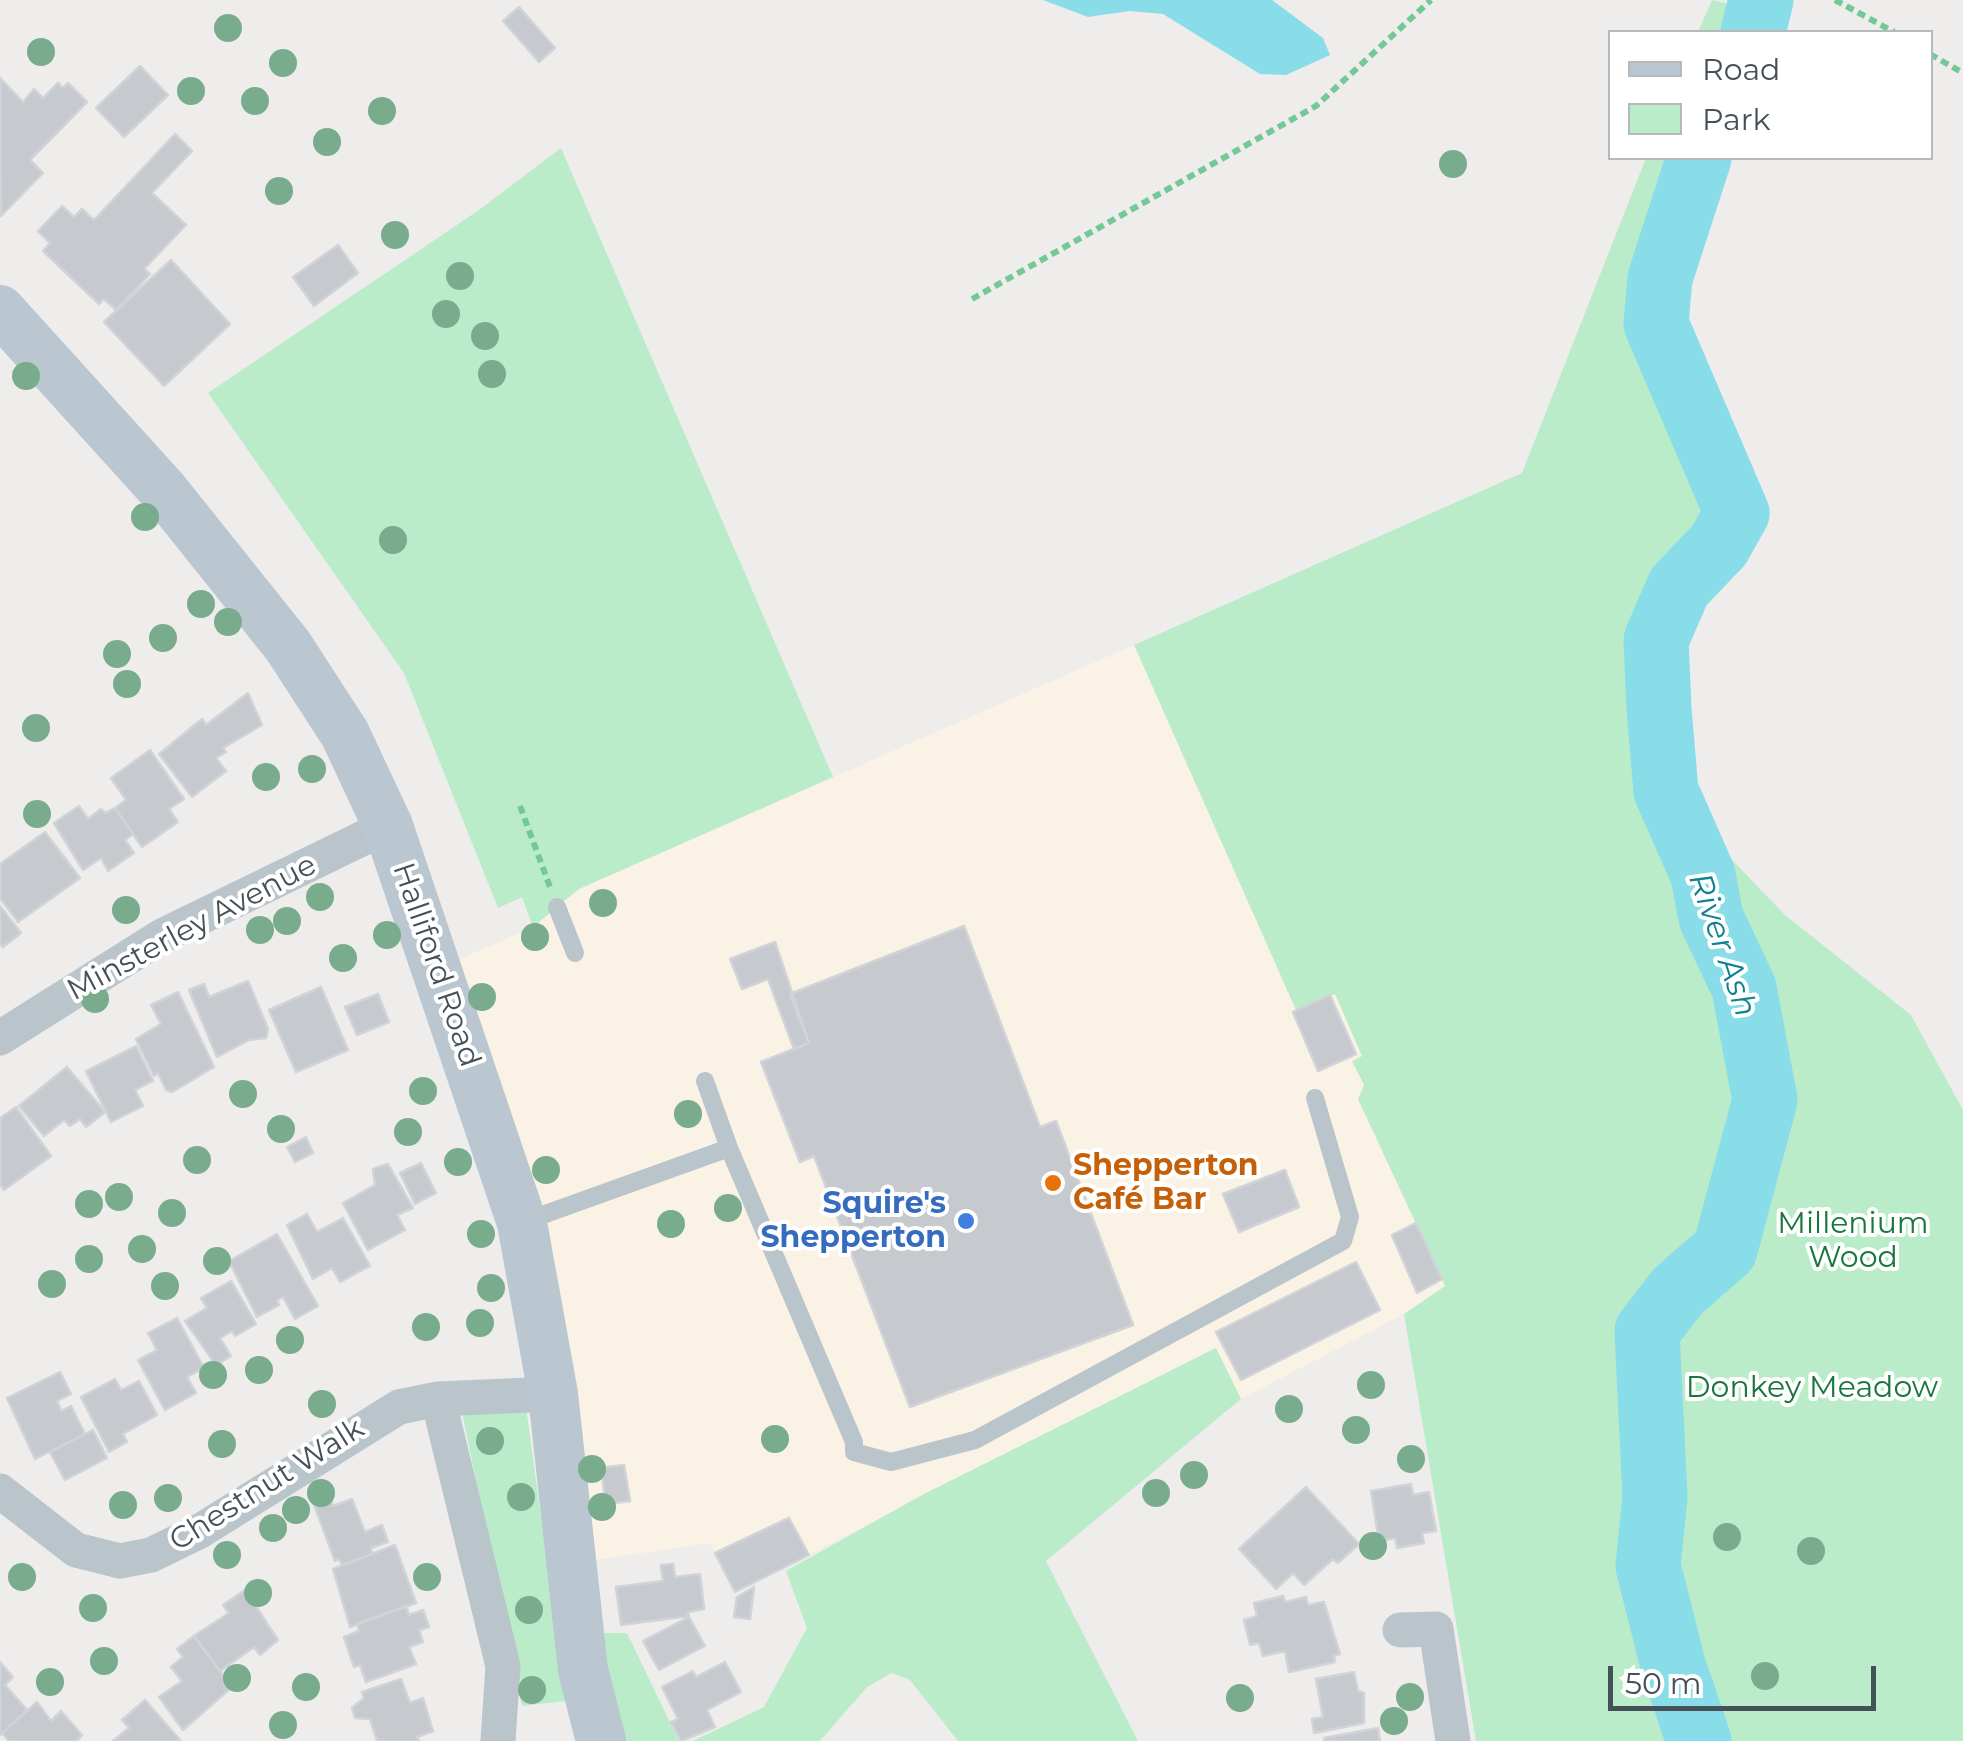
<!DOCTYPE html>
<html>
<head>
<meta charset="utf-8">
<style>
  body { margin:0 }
  #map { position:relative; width:1963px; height:1741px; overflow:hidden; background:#efecec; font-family:Montserrat,sans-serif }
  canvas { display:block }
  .legend { position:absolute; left:1608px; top:30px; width:325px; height:130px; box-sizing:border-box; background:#fff; border:2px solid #b5b9bc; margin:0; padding:12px 18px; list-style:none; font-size:30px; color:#455158 }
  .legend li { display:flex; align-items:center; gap:20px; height:50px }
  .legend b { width:50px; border:2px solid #b5b9bc }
  .scale { position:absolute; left:1608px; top:1666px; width:268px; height:45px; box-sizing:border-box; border:5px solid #455158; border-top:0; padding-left:12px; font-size:30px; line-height:35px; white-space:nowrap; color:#455158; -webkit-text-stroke:8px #fff; paint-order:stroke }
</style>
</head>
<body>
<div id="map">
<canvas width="1963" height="1741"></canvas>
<ul class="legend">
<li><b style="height:12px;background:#bac6d0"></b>Road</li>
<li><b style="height:28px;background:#baecc9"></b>Park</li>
</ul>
<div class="scale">50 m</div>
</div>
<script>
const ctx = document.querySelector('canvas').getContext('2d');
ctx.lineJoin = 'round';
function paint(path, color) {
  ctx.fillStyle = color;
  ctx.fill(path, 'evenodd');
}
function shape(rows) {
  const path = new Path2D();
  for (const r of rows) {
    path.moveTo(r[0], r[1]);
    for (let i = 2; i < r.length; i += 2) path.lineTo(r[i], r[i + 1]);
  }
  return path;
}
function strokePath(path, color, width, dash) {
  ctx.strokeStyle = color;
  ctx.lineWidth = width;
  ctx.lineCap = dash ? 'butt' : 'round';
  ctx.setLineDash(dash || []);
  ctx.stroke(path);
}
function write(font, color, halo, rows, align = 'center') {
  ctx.font = font + ' Montserrat,sans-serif';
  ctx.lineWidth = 8;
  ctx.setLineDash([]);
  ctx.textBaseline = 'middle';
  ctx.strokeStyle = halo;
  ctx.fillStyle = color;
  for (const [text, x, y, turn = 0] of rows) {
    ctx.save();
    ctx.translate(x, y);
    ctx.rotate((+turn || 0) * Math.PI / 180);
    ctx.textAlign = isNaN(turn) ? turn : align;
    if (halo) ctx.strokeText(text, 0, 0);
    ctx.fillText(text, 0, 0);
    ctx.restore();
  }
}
const commercial = shape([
  [1134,645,1296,1009,1335,993,1363,1056,1364,1085,1358,1100,1446,1286,1404,1314,1241,1399,1215,1348,735,1592,710,1543,574,1563,553,1394,438,969,533,927,579,889]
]);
const green = shape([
  [1712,0,1758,11,1753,32,1698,32],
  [561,148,833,777,579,889,533,927,522,897,498,908,404,673,208,393,479,210],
  [1646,158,1699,158,1660,278,1656,324,1737,513,1719,545,1679,587,1656,640,1666,791,1785,915,1911,1015,1963,1110,1963,1741,1711,1741,1666,1567,1659,1334,1689,1296,1735,1253,1775,1106,1750,1097,1712,1251,1664,1285,1636,1319,1634,1377,1646,1498,1639,1566,1655,1644,1687,1741,1476,1741,1404,1314,1445,1286,1358,1099,1364,1085,1352,1061,1362,1056,1335,994,1296,1010,1134,645,1522,473],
  [1216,1348,1241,1399,1046,1561,1138,1741,958,1741,910,1680,892,1673,867,1687,820,1741,693,1741,764,1707,807,1628,786,1571,922,1495],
  [526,1407,566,1701,522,1706,462,1412],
  [596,1633,627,1633,679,1741,623,1741]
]);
const water = shape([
  [1043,0,1272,0,1323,38,1330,55,1286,75,1260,74,1163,14,1130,11,1088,17]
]);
const river = shape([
  [1753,32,1761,0],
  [1699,1741,1673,1665,1648,1566,1655,1497,1647,1331,1678,1291,1725,1250,1765,1100,1744,988,1711,918,1703,875,1666,791,1659,709,1656,640,1679,587,1719,545,1737,513,1656,324,1660,278,1699,158]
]);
const building = shape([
  [519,7,555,48,539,62,503,21,519,7],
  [140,66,168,95,124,137,96,108,140,66],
  [0,78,23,102,34,89,43,98,58,83,63,88,68,83,87,102,30,160,43,173,1,216,0,78],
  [175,134,192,151,152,193,186,225,144,269,150,274,116,310,104,299,99,304,43,251,50,243,38,231,62,206,74,217,82,209,94,220,175,134],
  [338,245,358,273,314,306,293,277,338,245],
  [171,260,230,324,164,386,104,322,171,260],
  [248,693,262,725,223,748,226,752,216,758,226,771,192,797,159,754,202,719,206,725,248,693],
  [150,750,184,799,169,809,178,822,142,847,115,808,126,800,111,778,150,750],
  [79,806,88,819,101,809,105,813,115,808,133,834,125,840,134,853,108,871,101,858,83,870,54,823,79,806],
  [45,832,80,878,18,922,0,898,0,864,45,832],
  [0,906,21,933,3,947,0,944,0,906],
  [964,926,1040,1127,1056,1121,1133,1325,910,1407,814,1156,800,1162,761,1062,809,1043,790,994,964,926],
  [775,942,809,1043,794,1049,768,979,742,989,730,959,775,942],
  [248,981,268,1029,266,1038,249,1040,217,1057,189,990,204,984,209,997,248,981],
  [321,987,348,1050,296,1072,269,1010,321,987],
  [178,992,214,1067,172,1092,166,1090,158,1073,154,1076,136,1039,161,1024,151,1005,178,992],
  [378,994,389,1022,357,1035,345,1007,378,994],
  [1330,995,1356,1054,1318,1071,1293,1012,1330,995],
  [136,1046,153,1081,135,1090,143,1106,111,1122,86,1071,136,1046],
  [67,1067,105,1112,86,1127,80,1119,70,1126,64,1120,44,1136,19,1106,67,1067],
  [16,1107,51,1156,4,1190,0,1184,0,1118,16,1107],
  [306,1137,313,1153,295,1162,287,1147,306,1137],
  [421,1163,436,1193,415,1204,400,1173,421,1163],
  [388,1164,413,1208,397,1215,405,1230,368,1250,343,1203,375,1185,373,1169,388,1164],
  [1285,1170,1299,1207,1239,1232,1223,1194,1285,1170],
  [307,1214,317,1232,343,1218,370,1266,340,1282,332,1268,313,1279,287,1225,307,1214],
  [1416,1223,1442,1279,1417,1293,1392,1235,1416,1223],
  [277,1234,318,1306,295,1319,283,1297,277,1300,279,1305,257,1317,229,1261,277,1234],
  [1356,1262,1380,1310,1241,1380,1216,1332,1356,1262],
  [231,1281,256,1324,235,1336,232,1331,220,1338,231,1356,216,1365,185,1321,207,1308,201,1298,231,1281],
  [177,1318,204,1368,187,1377,196,1393,165,1410,138,1360,157,1350,148,1333,177,1318],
  [60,1372,71,1394,57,1401,61,1411,71,1406,85,1434,35,1459,7,1398,60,1372],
  [115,1379,121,1390,139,1381,157,1415,123,1434,127,1442,109,1452,81,1397,115,1379],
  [93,1430,107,1458,65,1480,50,1452,93,1430],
  [624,1465,630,1501,606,1504,601,1468,624,1465],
  [1411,1484,1413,1495,1429,1492,1436,1531,1422,1533,1424,1543,1397,1548,1395,1538,1379,1541,1371,1491,1411,1484],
  [1306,1487,1359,1544,1338,1563,1333,1559,1304,1585,1293,1573,1276,1589,1239,1549,1306,1487],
  [329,1493,333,1506,352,1499,365,1532,382,1525,388,1542,371,1548,372,1554,342,1565,339,1559,335,1561,312,1499,329,1493],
  [789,1518,809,1555,735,1592,715,1553,789,1518],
  [395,1545,416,1603,350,1627,333,1569,395,1545],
  [673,1564,675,1577,700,1574,704,1609,688,1612,689,1616,621,1625,616,1587,663,1581,661,1565,673,1564],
  [754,1587,750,1619,734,1617,737,1597,754,1587],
  [245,1590,278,1640,260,1655,254,1647,220,1671,194,1636,229,1613,223,1605,245,1590],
  [1283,1596,1285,1602,1306,1597,1308,1605,1324,1602,1340,1654,1334,1656,1335,1662,1289,1672,1285,1651,1263,1656,1259,1643,1250,1645,1244,1620,1257,1616,1254,1603,1283,1596],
  [406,1606,409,1615,423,1610,429,1627,419,1630,423,1642,409,1647,416,1664,366,1682,360,1665,354,1667,344,1637,359,1631,357,1624,406,1606],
  [689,1617,705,1646,659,1670,643,1641,689,1617],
  [194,1636,232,1687,183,1730,159,1697,182,1681,171,1667,183,1657,177,1649,194,1636],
  [0,1662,13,1677,5,1685,27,1710,0,1735,0,1662],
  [725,1662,741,1692,707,1710,715,1727,681,1741,671,1722,678,1719,662,1687,693,1671,696,1677,725,1662],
  [1354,1672,1358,1691,1364,1693,1364,1723,1314,1733,1312,1719,1323,1717,1316,1679,1354,1672],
  [401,1679,410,1703,423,1698,433,1731,417,1737,419,1741,377,1741,370,1719,355,1718,352,1708,364,1698,362,1692,401,1679],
  [145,1700,181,1741,113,1741,129,1728,122,1720,145,1700],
  [37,1702,51,1721,61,1711,82,1735,77,1741,9,1741,2,1733,37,1702],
  [1378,1728,1380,1741,1325,1741,1324,1738,1378,1728]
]);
const path = shape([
  [1835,0,1894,32],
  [1930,54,1963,73],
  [972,299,1316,106,1431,0],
  [520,806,550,887]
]);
const lane = shape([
  [557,907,575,953],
  [705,1081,729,1148],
  [523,1222,729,1148,854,1442,854,1452,891,1462,975,1440,1343,1241,1350,1217,1315,1098]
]);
const street = shape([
  [0,1038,162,936,388,826],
  [438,1399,503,1666,498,1741],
  [0,1491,76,1550,120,1561,151,1555,200,1531,399,1407,438,1399,553,1394],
  [1400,1630,1436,1629,1453,1741]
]);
const secondary = shape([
  [0,310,164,491,288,646,345,734,388,826,522,1223,553,1394,583,1670,601,1741]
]);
const trees = [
  [228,28],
  [41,52],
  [283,63],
  [191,91],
  [255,101],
  [382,111],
  [327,142],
  [1453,164],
  [279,191],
  [395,235],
  [460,276],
  [446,314],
  [485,336],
  [492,374],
  [26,376],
  [145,517],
  [393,540],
  [201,604],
  [228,622],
  [163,638],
  [117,654],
  [127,684],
  [36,728],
  [312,769],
  [266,777],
  [37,814],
  [320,897],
  [603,903],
  [126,910],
  [287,921],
  [260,930],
  [387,935],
  [535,937],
  [343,958],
  [482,997],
  [95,999],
  [423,1091],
  [243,1094],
  [688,1114],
  [281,1129],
  [408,1132],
  [197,1160],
  [458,1162],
  [546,1170],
  [119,1197],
  [89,1204],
  [728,1208],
  [172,1213],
  [671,1224],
  [481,1234],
  [142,1249],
  [89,1259],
  [217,1261],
  [52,1284],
  [165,1286],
  [491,1288],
  [480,1323],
  [426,1327],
  [290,1340],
  [259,1370],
  [213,1375],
  [1371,1385],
  [322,1404],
  [1289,1409],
  [1356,1430],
  [775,1439],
  [490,1441],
  [222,1444],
  [1411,1459],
  [592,1469],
  [1194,1475],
  [321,1493],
  [1156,1493],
  [521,1497],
  [168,1498],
  [123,1505],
  [602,1507],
  [296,1510],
  [273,1528],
  [1727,1537],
  [1373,1546],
  [1811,1551],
  [227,1555],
  [22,1577],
  [427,1577],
  [258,1593],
  [93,1608],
  [529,1610],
  [104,1661],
  [1765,1676],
  [237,1678],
  [50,1682],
  [306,1687],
  [532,1690],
  [1410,1697],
  [1240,1698],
  [1394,1721],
  [283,1725]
];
const markers = [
  [1053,1183,10,"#e8710a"],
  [966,1221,10,"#3f7fe0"]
];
const streetNames = [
  ["Minsterley Avenue",192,928,-28],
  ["Halliford Road",436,965,71],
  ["Chestnut Walk",267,1485,-32]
];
const foodNames = [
  ["Shepperton",1073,1166],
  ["Café Bar",1073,1200]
];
const shopNames = [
  ["Squire's",946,1204],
  ["Shepperton",946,1238]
];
const parkNames = [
  ["Millenium",1853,1224],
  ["Wood",1853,1258],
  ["Donkey Meadow",1812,1388]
];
const waterNames = [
  ["River Ash",1722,945,71]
];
paint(commercial, '#faf2e4');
paint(green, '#baecc9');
paint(water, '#89dde8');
strokePath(river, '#89dde8', 65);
paint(building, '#c6cacf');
strokePath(building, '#d0d3d8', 2.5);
strokePath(path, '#74c897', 6, [8, 5]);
strokePath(lane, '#bac5cb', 18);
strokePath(street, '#bac5cb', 35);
strokePath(secondary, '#bac6d0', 50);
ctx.fillStyle = '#79ab8d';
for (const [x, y] of trees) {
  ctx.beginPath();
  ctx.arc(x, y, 14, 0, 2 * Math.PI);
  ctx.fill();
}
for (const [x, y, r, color] of markers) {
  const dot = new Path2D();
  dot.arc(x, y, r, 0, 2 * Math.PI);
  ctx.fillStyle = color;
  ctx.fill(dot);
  strokePath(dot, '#fff', 4);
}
write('30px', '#455158', '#fff', streetNames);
write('bold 30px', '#c56008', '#fff', foodNames, 'left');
write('bold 30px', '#366cbe', '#fff', shopNames, 'right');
write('30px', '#19763f', '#fff', parkNames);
write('italic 32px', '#118291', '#fff', waterNames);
</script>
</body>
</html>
